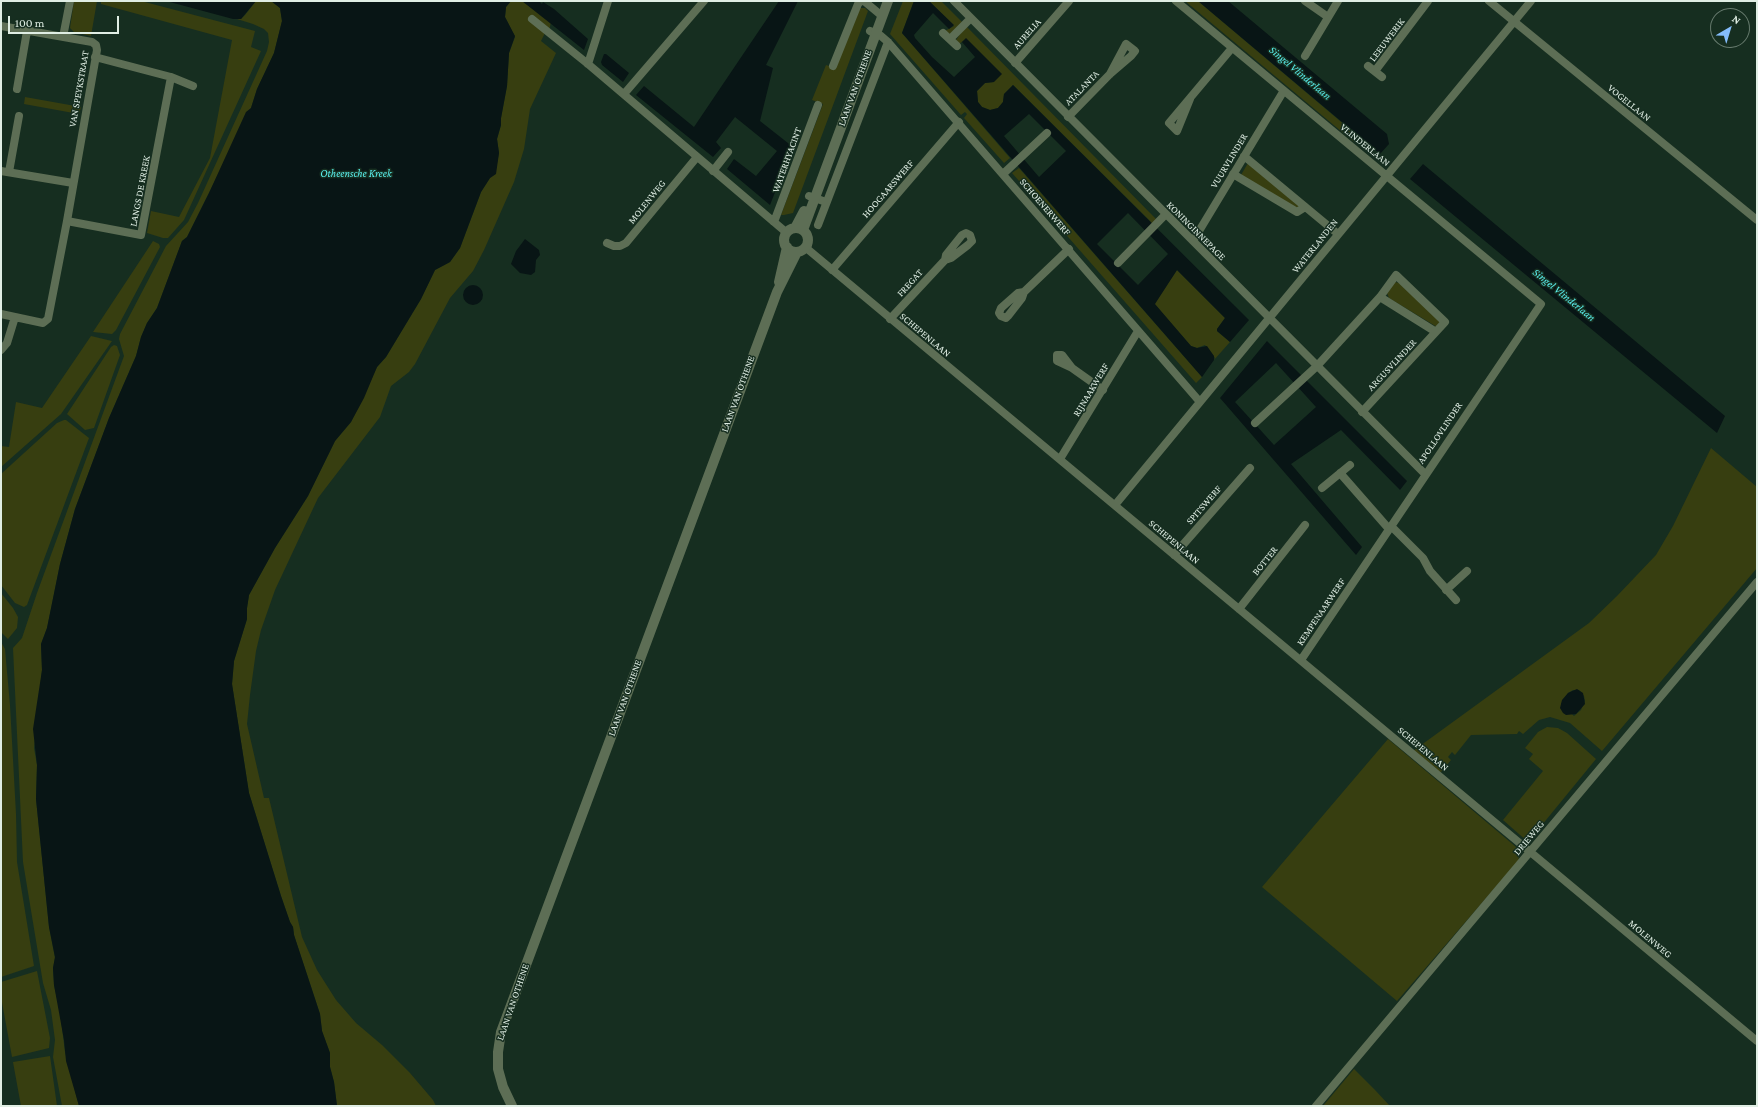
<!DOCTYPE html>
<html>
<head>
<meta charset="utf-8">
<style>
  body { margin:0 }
  #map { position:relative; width:1758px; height:1107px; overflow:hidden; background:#162e20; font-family:"Crimson Pro",serif }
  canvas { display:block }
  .frame { position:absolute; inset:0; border:2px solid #e0eee4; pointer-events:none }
  .north { position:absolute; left:1710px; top:8px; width:40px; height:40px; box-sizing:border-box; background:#162e20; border:1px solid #677b6e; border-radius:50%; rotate:38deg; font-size:11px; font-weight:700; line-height:16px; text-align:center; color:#e0eee4 }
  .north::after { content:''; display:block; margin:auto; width:14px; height:18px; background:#84bcfb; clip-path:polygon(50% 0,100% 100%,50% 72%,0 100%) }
  .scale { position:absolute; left:8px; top:16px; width:111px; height:18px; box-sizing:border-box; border:2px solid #e0eee4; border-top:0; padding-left:5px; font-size:12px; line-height:14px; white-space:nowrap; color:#e0eee4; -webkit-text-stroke:3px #162e20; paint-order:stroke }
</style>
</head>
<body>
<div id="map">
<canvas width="1758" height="1107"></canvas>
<div class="frame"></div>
<div class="north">N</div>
<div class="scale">100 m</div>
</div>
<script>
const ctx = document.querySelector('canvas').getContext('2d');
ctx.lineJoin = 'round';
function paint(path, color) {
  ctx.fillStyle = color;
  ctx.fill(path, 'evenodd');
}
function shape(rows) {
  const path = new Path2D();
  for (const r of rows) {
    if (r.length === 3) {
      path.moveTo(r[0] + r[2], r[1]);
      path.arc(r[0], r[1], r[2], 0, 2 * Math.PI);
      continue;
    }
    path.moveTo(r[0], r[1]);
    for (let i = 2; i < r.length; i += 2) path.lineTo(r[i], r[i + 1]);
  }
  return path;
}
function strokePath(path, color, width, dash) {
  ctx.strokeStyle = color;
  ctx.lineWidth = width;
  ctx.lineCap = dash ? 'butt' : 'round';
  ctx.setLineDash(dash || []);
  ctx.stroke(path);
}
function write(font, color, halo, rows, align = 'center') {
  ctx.font = font + ' "Crimson Pro",serif';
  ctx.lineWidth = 3;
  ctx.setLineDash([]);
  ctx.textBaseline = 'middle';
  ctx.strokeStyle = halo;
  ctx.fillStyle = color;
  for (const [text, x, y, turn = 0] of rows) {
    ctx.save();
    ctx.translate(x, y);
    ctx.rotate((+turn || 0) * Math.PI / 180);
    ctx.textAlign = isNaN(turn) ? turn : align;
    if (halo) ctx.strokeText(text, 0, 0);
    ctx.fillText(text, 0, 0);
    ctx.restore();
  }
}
const green = shape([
  [74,1,97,1,91,36,74,32,70,28],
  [101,1,141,1,255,31,251,47,261,51,184,220,168,238,163,238,147,233,151,211,179,217,210,158,232,40,101,4],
  [256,1,271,1,280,8,282,21,274,53,257,89,251,108,187,237,182,241,157,308,147,323,141,337,136,356,109,418,75,509,60,564,47,628,41,644,42,670,34,748,37,765,36,799,49,927,55,958,53,968,54,985,60,1012,65,1052,79,1106,62,1106,53,1057,55,1040,51,1010,43,983,23,862,13,648,22,638,37,593,124,356,119,339,120,334,166,246,188,222,198,203,267,51,269,42,268,33,264,29,253,24,237,19,241,19,245,15],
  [511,1,522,1,551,22,549,31,545,33,541,41,556,53,530,109,524,149,514,182,484,250,473,271,450,298,415,364,409,372,391,386,380,417,318,498,275,590,261,630,256,651,250,695,247,724,264,798,269,798,302,937,317,970,336,1000,356,1023,382,1045,410,1073,433,1100,436,1106,337,1106,334,1082,330,1067,330,1053,322,1031,320,1014,294,935,293,927,290,922,281,896,249,793,232,684,234,661,247,619,247,608,249,595,275,548,308,496,335,441,351,422,377,367,386,357,421,299,435,270,450,262,460,248,481,192,490,178,495,174,499,153,497,139,501,125,501,118,507,86,509,53,515,37,505,17,506,7],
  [903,1,914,1,902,33,1010,158,1004,163,964,118,967,114,965,112,961,115,890,34],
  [929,1,941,1,963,23,950,34,945,31,954,26],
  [1185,1,1198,1,1359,137,1354,142],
  [860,8,865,8,868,11,793,213,784,215,781,215,823,104,812,100,826,65,835,68],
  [966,26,1156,219,1153,224,1013,85,1004,94,1003,102,998,108,990,110,982,107,978,102,977,91,985,83,994,82,966,39,959,44,956,40],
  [25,97,81,107,79,114,24,104],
  [1248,163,1299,206,1298,209,1241,175],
  [1019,168,1202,377,1196,383,1012,173],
  [153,241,159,244,160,247,116,330,112,334,93,332],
  [1177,270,1225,318,1217,329,1217,331,1230,342,1214,360,1215,358,1205,345,1197,348,1191,346,1154,304],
  [1395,282,1399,283,1440,321,1437,327,1389,298,1387,293],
  [91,336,112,341,61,414,1,467,1,446,9,447,16,402,42,408],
  [114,345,117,346,120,355,94,428,85,430,67,414,111,347],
  [64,420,66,420,89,438,27,605,24,607,15,603,1,585,1,474,57,423],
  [1711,448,1757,487,1757,568,1602,751,1570,723,1550,717,1539,720,1523,734,1519,731,1517,734,1471,735,1455,755,1452,752,1448,757,1451,760,1441,772,1436,770,1413,751,1589,623,1617,596,1656,555,1673,526],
  [1573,690,1579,690,1584,696,1585,701,1581,710,1574,716,1561,704,1568,693],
  [1,593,13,608,18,617,17,628,8,639,1,632],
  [1,642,5,649,10,705,16,814,17,862,34,966,1,977],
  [1547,727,1558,728,1567,733,1596,759,1528,842,1503,820,1543,771,1529,759,1533,754,1525,748,1538,732],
  [1388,739,1516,847,1519,860,1397,1001,1262,887],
  [37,971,50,1038,49,1048,12,1057,1,997,1,982],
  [50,1056,57,1106,21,1106,13,1062],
  [1354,1069,1375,1090,1390,1106,1323,1106]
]);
const water = shape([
  [166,1,256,1,241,19,233,19],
  [271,1,511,1,506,7,505,17,515,36,509,53,507,86,501,118,501,125,497,139,499,153,496,174,490,178,481,192,460,248,450,262,435,270,421,299,386,357,377,367,364,398,351,422,335,441,308,496,275,548,249,595,247,608,247,619,234,661,232,684,249,793,281,896,290,922,293,927,294,935,320,1014,322,1031,330,1053,330,1067,334,1082,337,1106,79,1106,66,1061,64,1040,54,985,53,968,55,957,49,927,36,799,37,765,33,729,42,670,41,644,47,628,60,564,75,509,109,418,136,356,141,337,147,323,157,308,182,241,187,237,209,193,246,112,251,108,257,89,274,53,282,21,280,8],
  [522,1,539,1,542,4,543,2,554,9,588,39,584,50],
  [779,1,798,1,766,65,773,68,760,121,793,147,770,205,727,169,734,159,756,176,777,151,735,117,716,142,721,148,713,157,636,95,644,86,694,127],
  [914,1,929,1,954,25,949,29,933,13,914,35,915,38,932,57,954,77,975,57,962,42,966,38,1002,74,994,82,985,83,977,91,978,102,982,107,990,110,998,108,1003,102,1004,94,1013,85,1249,320,1230,342,1217,331,1217,329,1225,318,1177,270,1155,304,1191,346,1197,348,1207,346,1214,356,1214,360,1202,377,902,33],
  [1029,114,1066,151,1039,177,1004,136],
  [1128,213,1168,254,1138,285,1097,244],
  [1198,1,1228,1,1387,134,1389,144,1380,154],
  [604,54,606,54,629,73,623,82,602,65,601,62],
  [1423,164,1725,416,1717,433,1410,179],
  [525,239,539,250,540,255,536,260,535,272,531,275,520,273,511,264,516,251],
  [473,295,10],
  [1267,341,1407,481,1400,490,1341,430,1291,464,1362,547,1356,555,1220,398],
  [1276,363,1316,407,1274,445,1235,402],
  [1577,689,1583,693,1585,704,1576,714,1566,715,1563,713,1560,708,1562,700,1568,693]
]);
const minor = shape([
  [864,1,882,16],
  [954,1,1425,474],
  [1176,1,1541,304,1301,660],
  [1305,1,1328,17],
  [1489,1,1757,220],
  [532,19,588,64,787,233],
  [1,26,92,42,96,45,97,50,67,221,48,319,43,323,15,317,7,343,1,350],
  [870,31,881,36,888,42,1200,402],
  [943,33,957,46],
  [63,37,70,1],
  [950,39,971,18],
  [1305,56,1338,1],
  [95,57,171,77,193,86],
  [1015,63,1069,1],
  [588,64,608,1],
  [833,66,858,4,861,1],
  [1368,66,1382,77],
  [1375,71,1428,1],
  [17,89,27,31],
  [624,94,704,1],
  [1190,99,1177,131,1169,123,1232,48],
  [1068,117,1110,74,1131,56,1135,51,1126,44,1110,74],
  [1244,156,1338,234],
  [1,171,73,183],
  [713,171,728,152],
  [9,172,19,116],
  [1003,174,1047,133],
  [1233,174,1297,212,1305,207],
  [809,196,826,202],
  [67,221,141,235,171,77],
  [774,222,818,105],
  [818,225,888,42],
  [1193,241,1283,92],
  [607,243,614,246,620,246,626,243,697,157],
  [805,247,1757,1041],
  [1118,263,1166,214],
  [832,270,959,122],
  [1024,292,1022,298,1008,316,1006,318,1001,316,999,313,1001,308,1018,293,1024,292,1069,249],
  [1380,297,1436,332],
  [1,314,15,317],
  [890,319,945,260,946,255,962,235,966,233,970,235,972,241,968,245,951,258,945,260],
  [1072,368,1057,361,1057,355,1062,355,1072,368,1103,390],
  [1255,423,1317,366,1380,297,1396,275,1445,322,1362,412],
  [1060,459,1138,331],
  [1340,473,1389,529],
  [1322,488,1350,465],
  [1115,505,1531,1],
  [1391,526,1423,558,1430,571,1456,600],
  [1174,555,1250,468],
  [1446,590,1467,571],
  [1239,609,1305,525],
  [1316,1106,1757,582]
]);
const tertiary = shape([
  [795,228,804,211],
  [796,240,12],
  [803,230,888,1],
  [779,282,787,247],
  [512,1106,503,1087,498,1069,498,1052,501,1032,777,292,797,252]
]);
const streetNames = [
  ["AURELIA",1027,34,-49],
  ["LEEUWERIK",1387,40,-53],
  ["LAAN VAN OTHENE",855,88,-70],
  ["ATALANTA",1082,88,-46],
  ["VAN SPEYKSTRAAT",79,89,-80],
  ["VOGELLAAN",1629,103,39],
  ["VLINDERLAAN",1365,145,39],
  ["WATERHYACINT",787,160,-70],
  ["VUURVLINDER",1229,161,-59],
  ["HOOGAARSWERF",888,189,-49],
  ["LANGS DE KREEK",140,191,-79],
  ["MOLENWEG",647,202,-51],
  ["SCHOENERWERF",1045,207,49],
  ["KONINGINNEPAGE",1196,231,45],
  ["WATERLANDEN",1315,246,-51],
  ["FREGAT",910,283,-48],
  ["SCHEPENLAAN",925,335,40],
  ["ARGUSVLINDER",1392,365,-47],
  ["RIJNAAKWERF",1091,390,-59],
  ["LAAN VAN OTHENE",738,394,-70],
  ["APOLLOVLINDER",1440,433,-56],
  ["SPITSWERF",1204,505,-49],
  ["SCHEPENLAAN",1174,542,40],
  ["BOTTER",1265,561,-51],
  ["KEMPENAARWERF",1321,612,-56],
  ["LAAN VAN OTHENE",625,698,-70],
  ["SCHEPENLAAN",1423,749,40],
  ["DRIEWEG",1529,838,-50],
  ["MOLENWEG",1650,939,40],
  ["LAAN VAN OTHENE",513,1002,-71]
];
const waterNames = [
  ["Singel Vlinderlaan",1300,73,40],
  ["Otheensche Kreek",356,174],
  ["Singel Vlinderlaan",1564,295,39]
];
paint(green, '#373e10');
paint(water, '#081515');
strokePath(minor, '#5d6e55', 8);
strokePath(tertiary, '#5d6e55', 10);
write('10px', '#e0eee4', '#162e20', streetNames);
write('italic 11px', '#59eeec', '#162e20', waterNames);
</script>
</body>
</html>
